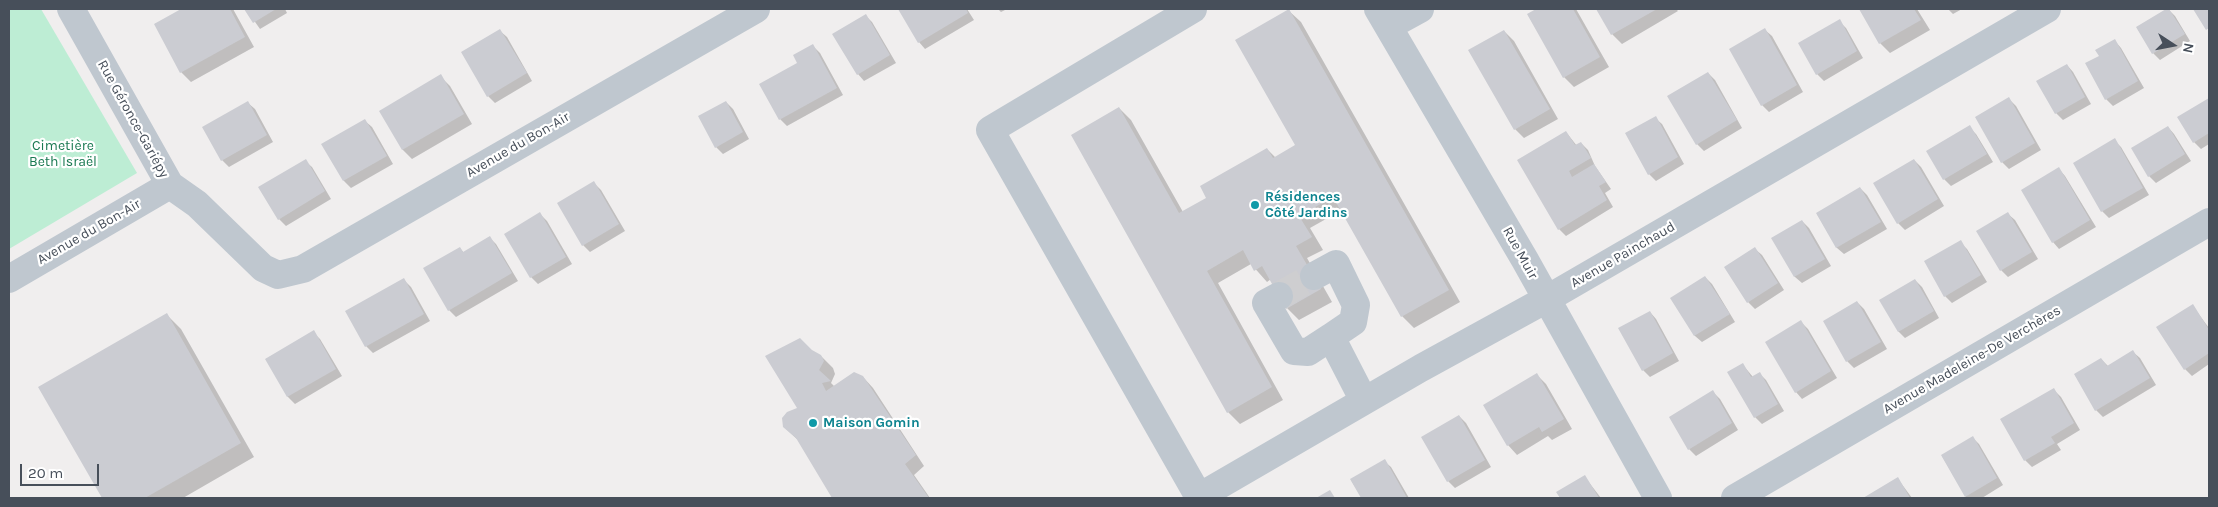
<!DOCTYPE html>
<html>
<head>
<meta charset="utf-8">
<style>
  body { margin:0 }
  #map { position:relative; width:2218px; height:507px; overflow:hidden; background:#f0eeee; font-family:Karla,sans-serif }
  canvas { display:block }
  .frame { position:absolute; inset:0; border:10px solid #474f5a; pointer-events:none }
  .north { position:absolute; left:2148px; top:20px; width:50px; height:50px; -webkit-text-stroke:4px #fff; paint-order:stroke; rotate:101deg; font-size:14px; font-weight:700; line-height:20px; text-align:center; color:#474f5a }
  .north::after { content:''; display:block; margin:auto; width:18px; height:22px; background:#474f5a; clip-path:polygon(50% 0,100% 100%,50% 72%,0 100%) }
  .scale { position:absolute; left:20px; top:464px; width:79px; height:22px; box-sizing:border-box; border:2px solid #474f5a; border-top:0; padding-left:6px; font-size:15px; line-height:18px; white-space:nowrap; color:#474f5a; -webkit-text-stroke:4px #fff; paint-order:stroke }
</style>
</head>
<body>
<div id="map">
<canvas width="2218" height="507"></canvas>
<div class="frame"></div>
<div class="north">N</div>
<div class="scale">20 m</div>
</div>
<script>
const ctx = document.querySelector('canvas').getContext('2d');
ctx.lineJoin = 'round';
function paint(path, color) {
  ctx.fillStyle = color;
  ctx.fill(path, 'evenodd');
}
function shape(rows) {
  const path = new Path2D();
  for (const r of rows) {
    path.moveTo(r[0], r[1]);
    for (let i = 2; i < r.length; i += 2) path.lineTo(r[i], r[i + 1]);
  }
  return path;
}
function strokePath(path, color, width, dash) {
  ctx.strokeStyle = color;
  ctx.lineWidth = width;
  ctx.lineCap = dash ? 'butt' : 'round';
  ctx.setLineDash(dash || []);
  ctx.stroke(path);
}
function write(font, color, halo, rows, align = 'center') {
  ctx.font = font + ' Karla,sans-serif';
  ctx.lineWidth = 4.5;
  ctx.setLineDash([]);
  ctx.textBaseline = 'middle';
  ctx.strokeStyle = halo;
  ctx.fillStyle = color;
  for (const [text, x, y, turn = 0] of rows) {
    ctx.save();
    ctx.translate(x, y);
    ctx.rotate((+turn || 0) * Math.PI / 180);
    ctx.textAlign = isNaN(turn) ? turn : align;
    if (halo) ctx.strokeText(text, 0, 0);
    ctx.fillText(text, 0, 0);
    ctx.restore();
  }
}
const green = shape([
  [9,9,41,9,137,173,9,249]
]);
const shadow = shape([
  [184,9,233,9,254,47,191,82,181,72,155,24],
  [246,9,285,9,287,13,260,29],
  [899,9,967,9,974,20,925,49,919,42],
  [998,9,1007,9,1001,12],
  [1539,9,1576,9,1609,67,1574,87,1564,77,1528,15],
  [1597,9,1676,9,1678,11,1622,44,1612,34],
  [1861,9,1917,9,1930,30,1890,53,1880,43],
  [1948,9,1962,9,1953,14],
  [2168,9,2175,16,2190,41,2160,60,2153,53,2137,28],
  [1289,11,1301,22,1460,302,1414,328,1402,316,1342,210,1310,228,1323,250,1307,258,1332,302,1299,320,1287,308,1271,279,1267,282,1251,264,1218,283,1283,400,1240,424,1228,412,1119,108,1131,120,1183,212,1208,198,1267,149,1276,158,1297,146],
  [866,16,872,22,896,63,864,81,858,74],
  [1839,21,1846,28,1863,58,1824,81,1817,74],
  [1765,30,1772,36,1803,92,1769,112,1762,105],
  [500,31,507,37,532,81,495,103,488,96],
  [1504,31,1514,41,1558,119,1524,138,1515,129],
  [2115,41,2121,48,2144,88,2113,106,2106,99,2100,56],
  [813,46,820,53,843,95,787,126,780,119,799,64],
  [2067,65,2073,72,2091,104,2063,120,2056,113],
  [1708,73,1715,80,1742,128,1704,151,1697,144],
  [440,76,450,86,472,124,412,159,402,149],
  [2009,99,2016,106,2041,150,2009,169,2002,162],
  [2209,99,2209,144,2201,149,2194,142,2179,118],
  [726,102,733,109,749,139,723,154,716,147,699,117],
  [248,103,255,109,273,142,229,167,222,160],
  [1655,118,1662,124,1684,164,1656,181,1649,174],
  [365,121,372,127,393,164,351,188,344,181,323,144],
  [1969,127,1976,134,1993,162,1951,186,1944,179],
  [2168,127,2174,134,2191,161,2156,183,2149,176],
  [1566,132,1577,146,1581,143,1588,150,1595,166,1611,189,1605,193,1613,207,1566,236,1559,229],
  [2114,140,2121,147,2149,195,2109,218,2102,211],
  [1914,160,1921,167,1944,206,1905,230,1898,223],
  [305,161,312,167,331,199,286,226,279,219],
  [2059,169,2065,176,2096,227,2059,249,2053,242],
  [594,183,601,190,625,231,590,252,583,245],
  [1860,188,1867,195,1887,229,1844,254,1837,248,1817,214],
  [540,214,547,221,572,264,538,284,531,277],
  [2008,214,2015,220,2038,259,2008,277,2001,270],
  [1802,221,1809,228,1831,266,1802,283,1795,277,1773,239],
  [489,237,496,244,518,281,456,317,449,310,460,248,464,253],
  [1960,242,1967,249,1987,282,1952,303,1945,296],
  [1755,249,1762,255,1784,290,1755,309,1748,302],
  [1705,277,1712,284,1735,322,1702,342,1695,336,1672,299],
  [404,280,411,287,430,321,373,353,366,346],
  [1915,280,1922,287,1939,318,1905,338,1898,331],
  [1857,302,1864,309,1887,349,1854,368,1847,361],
  [2192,305,2209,328,2209,364,2192,376,2185,369],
  [1650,312,1656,319,1679,361,1650,377,1643,370],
  [167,315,181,329,254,457,183,498,103,498,40,387],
  [1801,322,1808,329,1837,378,1802,399,1796,392],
  [313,332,320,339,342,376,295,404,288,397,266,359],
  [812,352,821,356,833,368,835,374,831,383,835,387,863,377,873,388,924,466,914,475,930,498,833,498,800,442,784,427,799,408],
  [2133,352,2140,358,2156,385,2103,417,2096,410,2075,375,2101,359,2109,367],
  [1743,365,1753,377,1759,373,1766,380,1784,411,1762,424,1755,417],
  [1537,375,1546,384,1572,429,1552,440,1548,436,1517,455,1508,445],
  [2054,390,2061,397,2080,430,2057,444,2061,450,2032,467,2025,460],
  [1713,392,1720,399,1738,430,1696,456,1689,449],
  [1459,416,1466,423,1491,467,1455,488,1448,481,1423,438],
  [1973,438,1979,444,2003,485,1982,498,1966,497,1942,456],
  [1384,461,1391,467,1409,498,1362,498,1351,480],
  [1584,476,1601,498,1561,498,1558,493],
  [1898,479,1912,498,1866,498]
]);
const building = shape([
  [181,9,230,9,245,37,180,73,154,24],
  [244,9,276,9,253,23],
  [898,9,966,9,968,13,918,43],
  [1289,9,1449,290,1401,317,1333,197,1299,216,1312,237,1296,246,1321,289,1286,309,1262,266,1254,271,1243,250,1207,271,1272,387,1227,413,1071,135,1119,107,1179,213,1206,198,1200,186,1267,148,1273,158,1295,145,1235,40],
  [1536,9,1573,9,1600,57,1563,78,1527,14],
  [1596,9,1657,9,1611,35],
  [1859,9,1914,9,1921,20,1879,44],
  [2166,9,2169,9,2185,34,2152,54,2136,27],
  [2193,9,2209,9,2209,28,2206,30],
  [866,14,890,55,857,75,832,34],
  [1840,19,1857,51,1816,75,1798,43],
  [1765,28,1797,85,1761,106,1729,49],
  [500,29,527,73,487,97,461,52],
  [1504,30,1550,109,1514,130,1468,50],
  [2115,39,2138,81,2105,100,2085,63,2099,56,2095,50],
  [813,44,837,88,779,120,759,84,797,63,793,55],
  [2067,64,2085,97,2055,114,2036,81],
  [1708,72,1737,120,1696,145,1667,96],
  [441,74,464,114,402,150,379,111],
  [2009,97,2035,143,2001,163,1975,117],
  [2209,98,2209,133,2193,143,2177,117],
  [248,101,267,135,221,161,202,127],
  [726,101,743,132,715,148,698,116],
  [1656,116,1678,157,1648,175,1625,133],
  [365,119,387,156,343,181,321,144],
  [1970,125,1987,154,1943,180,1926,151],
  [2168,126,2185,154,2148,177,2131,148],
  [1566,131,1575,145,1581,142,1591,158,1569,171,1572,177,1594,164,1606,182,1599,186,1607,200,1558,230,1517,160],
  [2115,138,2143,188,2101,212,2073,163],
  [306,159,325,191,278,220,258,187],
  [1914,159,1938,199,1897,224,1873,183],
  [2059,167,2090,220,2052,243,2021,190],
  [594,181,619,224,582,246,557,203],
  [1860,187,1881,222,1836,248,1816,213],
  [540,212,566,257,530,278,504,234],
  [2008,212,2032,252,2000,271,1976,231],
  [1802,220,1825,259,1794,277,1771,238],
  [490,236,512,273,448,311,423,268,460,247,463,252],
  [1961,240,1981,275,1944,297,1924,261],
  [1755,247,1778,283,1747,303,1724,267],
  [1705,276,1730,314,1694,336,1670,298],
  [404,278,424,314,365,347,345,311],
  [1915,279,1934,311,1898,332,1879,300],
  [1857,301,1881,342,1846,362,1823,321],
  [2193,304,2209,330,2209,353,2184,370,2156,327],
  [1650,311,1673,353,1642,371,1618,328],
  [167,313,241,443,145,498,102,498,38,387],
  [1801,320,1831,371,1795,393,1765,342],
  [314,330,336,369,287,397,265,359],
  [800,338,812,350,821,355,824,361,819,370,831,381,822,383,826,391,854,372,863,376,916,455,905,464,929,498,832,498,796,438,783,427,782,418,787,412,797,408,765,356],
  [2133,350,2150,378,2095,411,2074,374,2101,358,2107,366],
  [1743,363,1751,377,1760,372,1778,404,1754,418,1727,372],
  [1537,373,1564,419,1542,432,1539,427,1507,446,1483,405],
  [2054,388,2074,423,2051,437,2055,443,2024,461,2000,419],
  [1713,390,1732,423,1688,450,1669,417],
  [1459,415,1485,460,1447,482,1421,437],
  [1973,436,1997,478,1965,497,1941,455],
  [1385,459,1407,498,1361,498,1350,479],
  [1585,475,1599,498,1560,498,1556,492],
  [1898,477,1910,498,1863,498],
  [1330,490,1335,498,1316,498]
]);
const minorTunnel = shape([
  [1279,296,1314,276]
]);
const minor = shape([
  [71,9,170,185,197,204,263,268,278,275,303,269,756,9],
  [1193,9,990,130,1199,497],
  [1378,9,1525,260,1658,498],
  [1389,26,1420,9],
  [1314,276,1336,264,1356,305,1353,322,1331,337,1364,401],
  [9,279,170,185],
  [1279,296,1266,303,1294,351,1308,352,1331,337],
  [1197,498,1421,368,1545,300,2047,9],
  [1735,498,2209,222]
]);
const markers = [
  [1255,205,5,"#0f9aa8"],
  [813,423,5,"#0f9aa8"]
];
const streetNames = [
  ["Rue Géronce-Gariépy",133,119,61],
  ["Avenue du Bon-Air",518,145,-30],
  ["Avenue du Bon-Air",89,232,-30],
  ["Rue Muir",1520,253,61],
  ["Avenue Painchaud",1623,255,-30],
  ["Avenue Madeleine-De Verchères",1972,360,-30]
];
const parkNames = [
  ["Cimetière",63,146],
  ["Beth Israël",63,162]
];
const cultureNames = [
  ["Résidences",1265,197],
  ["Côté Jardins",1265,213],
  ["Maison Gomin",823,423]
];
paint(green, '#bdedd4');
paint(shadow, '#0003');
paint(building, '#cbccd2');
strokePath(minorTunnel, '#ceced0', 28, [28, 14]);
strokePath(minor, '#bfc7cf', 28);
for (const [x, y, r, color] of markers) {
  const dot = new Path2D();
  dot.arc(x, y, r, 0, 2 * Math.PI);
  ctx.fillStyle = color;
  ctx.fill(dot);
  strokePath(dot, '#fff', 2);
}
write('14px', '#474f5a', '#fff', streetNames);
write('14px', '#1a7952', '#fff', parkNames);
write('bold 14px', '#0d838f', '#fff', cultureNames, 'left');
</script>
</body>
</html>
